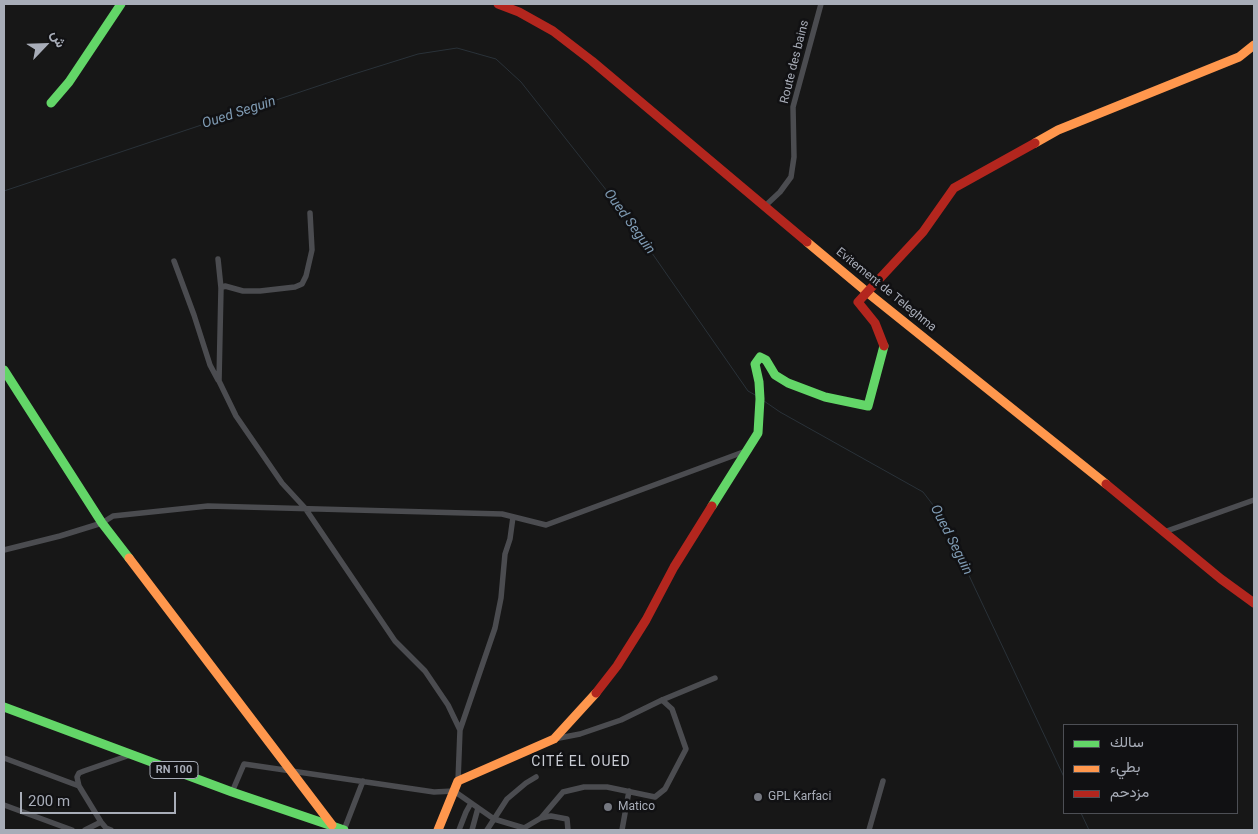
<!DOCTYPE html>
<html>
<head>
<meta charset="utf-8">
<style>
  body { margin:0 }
  #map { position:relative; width:1258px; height:834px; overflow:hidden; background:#171717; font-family:Roboto,Vazirmatn,sans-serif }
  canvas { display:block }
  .frame { position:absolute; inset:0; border:5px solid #a8adb8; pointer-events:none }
  .legend { position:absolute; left:1063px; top:724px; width:175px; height:90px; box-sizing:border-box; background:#111113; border:1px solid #4d4f55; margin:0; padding:6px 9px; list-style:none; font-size:15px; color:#a8adb8 }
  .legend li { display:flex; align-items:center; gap:10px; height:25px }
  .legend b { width:25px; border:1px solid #4d4f55 }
  .north { position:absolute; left:20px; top:20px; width:50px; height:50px; -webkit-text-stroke:4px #111113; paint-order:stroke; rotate:66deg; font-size:14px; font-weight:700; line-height:20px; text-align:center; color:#a8adb8 }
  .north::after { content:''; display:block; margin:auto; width:18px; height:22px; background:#a8adb8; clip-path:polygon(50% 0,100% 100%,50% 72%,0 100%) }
  .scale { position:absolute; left:20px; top:792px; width:156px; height:22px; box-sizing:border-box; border:2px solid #a8adb8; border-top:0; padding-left:6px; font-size:15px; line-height:18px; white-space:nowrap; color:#a8adb8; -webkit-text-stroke:4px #111113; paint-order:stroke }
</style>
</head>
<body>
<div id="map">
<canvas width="1258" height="834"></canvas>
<div class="frame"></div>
<ul class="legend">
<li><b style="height:6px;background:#63d668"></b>سالك</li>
<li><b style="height:6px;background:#ff974d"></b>بطيء</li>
<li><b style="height:6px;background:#b3261e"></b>مزدحم</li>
</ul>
<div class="north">ش</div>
<div class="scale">200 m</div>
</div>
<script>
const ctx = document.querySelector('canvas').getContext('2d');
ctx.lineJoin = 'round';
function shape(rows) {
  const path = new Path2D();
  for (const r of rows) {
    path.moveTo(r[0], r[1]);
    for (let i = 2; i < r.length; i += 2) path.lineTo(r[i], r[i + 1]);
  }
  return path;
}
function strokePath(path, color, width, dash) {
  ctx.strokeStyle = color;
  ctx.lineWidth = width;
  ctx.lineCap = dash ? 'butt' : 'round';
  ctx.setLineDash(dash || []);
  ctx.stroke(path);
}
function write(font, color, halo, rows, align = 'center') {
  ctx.font = font + ' Roboto,sans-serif';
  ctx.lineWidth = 5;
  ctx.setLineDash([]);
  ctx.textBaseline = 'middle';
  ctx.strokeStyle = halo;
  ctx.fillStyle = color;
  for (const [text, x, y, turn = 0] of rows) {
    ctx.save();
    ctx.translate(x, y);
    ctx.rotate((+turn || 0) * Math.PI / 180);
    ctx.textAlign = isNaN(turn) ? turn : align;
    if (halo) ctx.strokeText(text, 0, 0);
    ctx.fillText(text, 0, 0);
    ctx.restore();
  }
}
const stream = shape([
  [4,191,354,74,418,54,457,48,496,59,521,82,622,210,748,391,757,396],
  [764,401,780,412,923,492,940,514,1064,777],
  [1081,813,1089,830]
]);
const street = shape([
  [765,206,780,192,791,177,794,157,793,107,821,4],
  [218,259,221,288,219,381,236,416,282,483,305,508,395,641,425,671,448,705,460,730,458,781],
  [174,261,194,315,210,365,218,380],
  [221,288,225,286,243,291,260,291,295,287,302,284,306,276,312,250,310,213],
  [1164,532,1254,500],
  [4,550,60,536,102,523,113,516,208,506,502,514,546,525,746,451],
  [460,730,495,628,501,598,505,554,510,539,513,517],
  [554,739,580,734,621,720,662,700,715,678],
  [4,758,79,786],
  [232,792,244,764,434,792,454,791,494,819,524,828,541,818,563,792,584,787,607,787,655,797,665,789,686,749,672,709,662,700],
  [4,805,72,830],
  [541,818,551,816,567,819,568,830],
  [85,830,101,822],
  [111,830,106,828,101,822,79,786,77,777,79,773,84,771,130,755],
  [344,830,363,781],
  [459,830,466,812,471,803],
  [472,830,478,808],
  [487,830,507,799,526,783,536,777],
  [622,830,629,791],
  [869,830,883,781]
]);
const fast = shape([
  [51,103,69,82,121,4],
  [4,370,102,523,129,558],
  [712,506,758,433,760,399,759,382,755,364,760,357,766,360,775,375,788,383,825,397,868,406,884,346],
  [4,707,232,792,344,830]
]);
const slow = shape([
  [1035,143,1058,130,1239,57,1254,45],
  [807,242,868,293,1106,484],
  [129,558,332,825],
  [438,830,458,781,554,739,596,693]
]);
const jam = shape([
  [498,4,519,12,553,31,592,61,807,242],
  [884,346,875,323,858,302,923,232,954,188,1035,143],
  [1106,484,1221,579,1254,603],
  [596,693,617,666,646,620,674,567,712,506]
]);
const markers = [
  [758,797,5,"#757880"],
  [608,807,5,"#757880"]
];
const shields = [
  [174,770,48]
];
const shieldNames = [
  ["RN 100",174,770]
];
const streetNames = [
  ["Route des bains",795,62,-76],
  ["Evitement de Teleghma",886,290,39]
];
const poiNames = [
  ["GPL Karfaci",768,797],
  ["Matico",618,807]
];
const waterNames = [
  ["Oued Seguin",239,113,-18],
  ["Oued Seguin",629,222,54],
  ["Oued Seguin",951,540,63]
];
const neighbourhoodNames = [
  ["CITÉ EL OUED",581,762]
];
strokePath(stream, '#2a3239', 1);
strokePath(street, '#4b4c50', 5.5);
strokePath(fast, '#63d668', 9);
strokePath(slow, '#ff974d', 9);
strokePath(jam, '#b3261e', 9);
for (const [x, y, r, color] of markers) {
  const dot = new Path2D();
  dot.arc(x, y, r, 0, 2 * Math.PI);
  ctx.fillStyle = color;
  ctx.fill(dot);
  strokePath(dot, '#111113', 2);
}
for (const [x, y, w] of shields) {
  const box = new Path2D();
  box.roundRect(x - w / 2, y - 8.5, w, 17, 4);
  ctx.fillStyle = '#111113';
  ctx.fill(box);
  strokePath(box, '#a8adb8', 1);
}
write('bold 11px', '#a8adb8', null, shieldNames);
write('12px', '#a8adb8', '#111113', streetNames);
write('12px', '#a8adb8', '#111113', poiNames, 'left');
write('italic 14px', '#7f9bb3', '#111113', waterNames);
ctx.letterSpacing = '1px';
write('14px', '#c9ccd4', '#111113', neighbourhoodNames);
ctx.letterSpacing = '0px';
</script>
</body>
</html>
